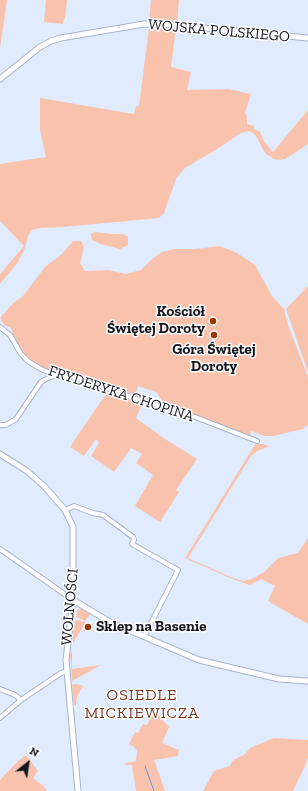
<!DOCTYPE html>
<html>
<head>
<meta charset="utf-8">
<style>
  body { margin:0 }
  #map { position:relative; width:308px; height:791px; overflow:hidden; background:#e1ebfe; font-family:"Zilla Slab",serif }
  canvas { display:block }
  .north { position:absolute; left:8px; top:743px; width:40px; height:40px; -webkit-text-stroke:3px #fff; paint-order:stroke; rotate:30deg; font-size:11px; font-weight:700; line-height:16px; text-align:center; color:#13161f }
  .north::after { content:''; display:block; margin:auto; width:14px; height:18px; background:#13161f; clip-path:polygon(50% 0,100% 100%,50% 72%,0 100%) }
</style>
</head>
<body>
<div id="map">
<canvas width="308" height="791"></canvas>
<div class="north">N</div>
</div>
<script>
const ctx = document.querySelector('canvas').getContext('2d');
ctx.lineJoin = 'round';
function paint(path, color) {
  ctx.fillStyle = color;
  ctx.fill(path, 'evenodd');
}
function shape(rows) {
  const path = new Path2D();
  for (const r of rows) {
    path.moveTo(r[0], r[1]);
    for (let i = 2; i < r.length; i += 2) path.lineTo(r[i], r[i + 1]);
  }
  return path;
}
function strokePath(path, color, width, dash) {
  ctx.strokeStyle = color;
  ctx.lineWidth = width;
  ctx.lineCap = dash ? 'butt' : 'round';
  ctx.setLineDash(dash || []);
  ctx.stroke(path);
}
function write(font, color, halo, rows, align = 'center') {
  ctx.font = font + ' "Zilla Slab",serif';
  ctx.lineWidth = 3;
  ctx.setLineDash([]);
  ctx.textBaseline = 'middle';
  ctx.strokeStyle = halo;
  ctx.fillStyle = color;
  for (const [text, x, y, turn = 0] of rows) {
    ctx.save();
    ctx.translate(x, y);
    ctx.rotate((+turn || 0) * Math.PI / 180);
    ctx.textAlign = isNaN(turn) ? turn : align;
    if (halo) ctx.strokeText(text, 0, 0);
    ctx.fillText(text, 0, 0);
    ctx.restore();
  }
}
const green = shape([
  [0,0,7,0,0,48],
  [46,0,67,0,65,19,64,19,63,24,44,22],
  [151,0,179,0,177,23,149,22],
  [149,28,176,28,171,67,191,72,187,90,228,89,251,94,245,113,247,117,247,124,254,126,254,129,260,132,265,143,273,152,308,110,308,144,285,159,279,160,274,159,266,154,261,146,257,137,253,133,248,131,241,133,217,149,185,168,176,179,164,213,159,218,63,227,40,228,32,230,28,236,25,248,18,262,0,284,0,274,24,246,0,221,0,164,46,157,40,130,40,98,134,114,136,106,139,106],
  [94,232,111,234,123,234,128,237,128,245,120,249,100,244,92,240,91,234],
  [73,241,81,241,84,247,80,263,85,271,108,270,126,274,141,270,152,259,162,252,175,249,196,249,220,246,237,253,255,265,272,296,284,309,288,325,308,377,308,425,303,429,273,436,264,436,251,431,250,437,164,403,156,392,138,386,135,395,88,379,50,371,28,359,16,344,11,328,4,325,0,318,13,303,23,296,45,267,62,254],
  [308,286,308,372,286,309],
  [108,391,142,404,136,418,165,439,197,459,176,490,179,492,160,522,135,506,153,475,136,463,142,454,131,448,114,472,91,456,99,443,96,439,84,456,70,447],
  [256,443,262,444,270,446,257,451,251,456,188,558,233,578,243,581,252,579,264,572,278,558,298,553,308,538,308,624,268,601,275,586,261,579,250,585,230,578,185,558],
  [78,609,82,609,90,614,85,621,76,617],
  [75,620,86,622,73,643,72,643],
  [72,652,72,669,101,665,72,681,70,653],
  [75,684,81,685,88,690,82,687,77,697,76,705,74,705,72,685],
  [154,711,169,727,162,743,179,750,178,756,154,760,165,791,136,791,132,765,124,765,126,763,136,761,137,751,134,747,129,744,135,732,138,733,143,724,147,725],
  [274,738,308,740,308,757,305,766,293,791,203,791,214,771,230,766,232,761,245,754,250,748],
  [26,755,38,771,33,778,44,787,47,791,0,791,0,780,18,761]
]);
const stream = shape([
  [145,766,154,791]
]);
const minor = shape([
  [0,327,10,335,21,354,29,362,43,370,56,375,82,379,142,401,177,410,257,441],
  [0,425,6,425,16,419,41,382,46,379,56,375],
  [65,510,74,506,93,513,103,515,133,537,134,540,132,544,178,570,144,637],
  [0,549,73,600],
  [0,689,15,695,21,700],
  [0,718,21,700,61,673,67,671]
]);
const tertiary = shape([
  [0,79,40,47,51,41,61,38,144,24,172,25,308,38],
  [0,454,27,471,44,486,65,510,73,527,73,600,66,660,78,791],
  [73,600,110,622,199,660,279,679,308,681]
]);
const markers = [
  [213,321,4,"#9b3700"],
  [214,335,4,"#9b3700"],
  [88,627,4,"#9b3700"]
];
const streetNames = [
  ["WOJSKA POLSKIEGO",219,31,5],
  ["FRYDERYKA CHOPINA",121,394,18],
  ["WOLNOŚCI",70,607,-85]
];
const poiNames = [
  ["Kościół",205,312],
  ["Świętej Doroty",205,329],
  ["Góra Świętej",214,350,"center"],
  ["Doroty",214,367,"center"],
  ["Sklep na Basenie",96,627,"left"]
];
const neighbourhoodNames = [
  ["OSIEDLE",142,695],
  ["MICKIEWICZA",142,713]
];
paint(green, '#f9c2ad');
strokePath(stream, '#6d8fde', 1);
strokePath(minor, '#a8b3ca', 6);
strokePath(tertiary, '#a8b3ca', 7);
strokePath(minor, '#fff', 4);
strokePath(tertiary, '#fff', 5);
for (const [x, y, r, color] of markers) {
  const dot = new Path2D();
  dot.arc(x, y, r, 0, 2 * Math.PI);
  ctx.fillStyle = color;
  ctx.fill(dot);
  strokePath(dot, '#fff', 1.5);
}
write('15px', '#13161f', '#fff', streetNames);
write('bold 15px', '#13161f', '#fff', poiNames, 'right');
ctx.letterSpacing = '1px';
write('16px', '#78371c', '#fff', neighbourhoodNames);
ctx.letterSpacing = '0px';
</script>
</body>
</html>
